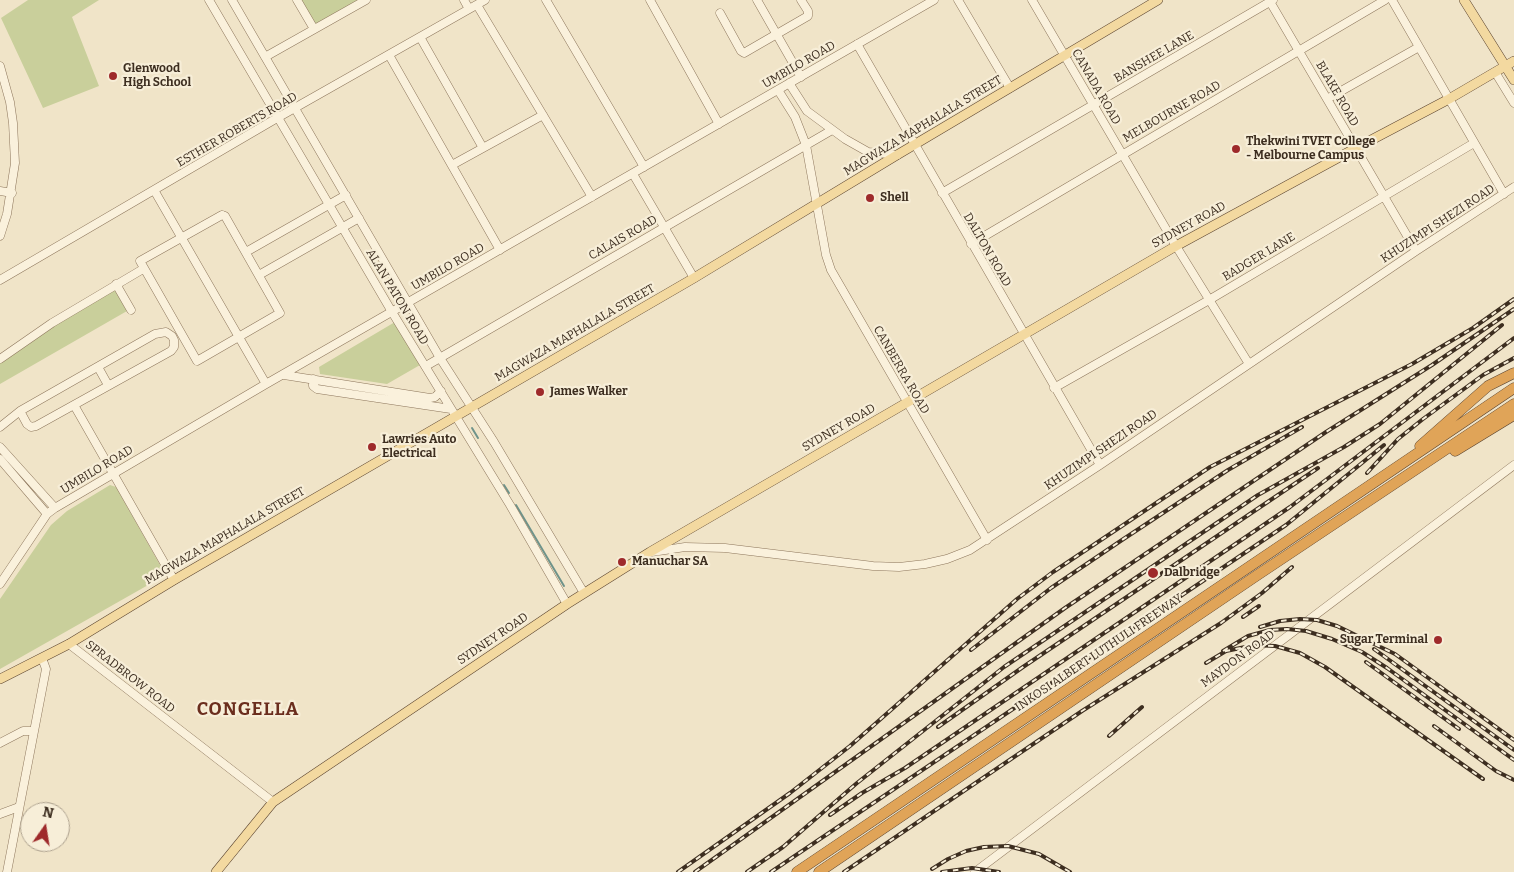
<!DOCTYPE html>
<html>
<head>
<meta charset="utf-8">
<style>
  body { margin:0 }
  #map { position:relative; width:1514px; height:872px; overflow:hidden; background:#f0e4c8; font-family:Bitter,serif }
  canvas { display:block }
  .north { position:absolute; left:20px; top:802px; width:50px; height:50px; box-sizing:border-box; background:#f7eed8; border:1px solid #ada18e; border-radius:50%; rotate:13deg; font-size:14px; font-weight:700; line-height:20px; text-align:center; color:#3d2e20 }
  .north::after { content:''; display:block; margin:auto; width:18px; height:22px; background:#9e2a2b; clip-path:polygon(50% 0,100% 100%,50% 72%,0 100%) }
</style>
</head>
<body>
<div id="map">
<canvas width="1514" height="872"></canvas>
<div class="north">N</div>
</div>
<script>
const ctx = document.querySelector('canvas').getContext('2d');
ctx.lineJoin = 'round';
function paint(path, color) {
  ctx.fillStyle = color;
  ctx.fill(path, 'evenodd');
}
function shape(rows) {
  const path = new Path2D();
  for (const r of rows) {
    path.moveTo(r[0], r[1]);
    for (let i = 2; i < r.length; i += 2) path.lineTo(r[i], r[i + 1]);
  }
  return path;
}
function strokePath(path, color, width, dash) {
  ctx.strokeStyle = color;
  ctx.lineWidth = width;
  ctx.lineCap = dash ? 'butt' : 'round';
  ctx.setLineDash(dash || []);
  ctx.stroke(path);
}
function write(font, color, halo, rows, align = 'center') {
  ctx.font = font + ' Bitter,serif';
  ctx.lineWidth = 4.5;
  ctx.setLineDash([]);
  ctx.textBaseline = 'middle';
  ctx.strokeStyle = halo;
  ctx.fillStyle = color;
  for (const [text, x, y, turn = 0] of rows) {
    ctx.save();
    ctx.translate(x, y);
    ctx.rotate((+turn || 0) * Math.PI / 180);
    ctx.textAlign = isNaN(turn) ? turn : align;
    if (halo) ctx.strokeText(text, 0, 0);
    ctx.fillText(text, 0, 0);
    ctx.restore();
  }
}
const green = shape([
  [28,0,99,0,72,17,99,86,43,108,1,18],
  [301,0,359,0,316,25],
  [114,288,127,311,0,384,0,362,18,348],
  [395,322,420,365,387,384,320,374,319,367],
  [110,485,116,487,164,572,164,576,0,669,0,599,51,525,67,511]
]);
const stream = shape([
  [472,428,478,438],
  [504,485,509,493],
  [516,505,564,586]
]);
const minor = shape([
  [209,0,392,312,510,505,567,604],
  [232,0,440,358,494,442,584,593],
  [297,0,314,29],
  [464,0,469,9],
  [546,0,644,167],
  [650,0,719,124],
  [757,0,801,77],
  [958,0,1010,88],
  [1032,0,1176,246,1249,364],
  [1269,0,1416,251],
  [1392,0,1504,194],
  [477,5,592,197],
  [720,13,741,51,744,53,808,16,808,11,801,0],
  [420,37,483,148],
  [857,44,1100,465],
  [389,55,500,250],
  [265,57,366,0],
  [0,66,10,102,13,123,15,163,7,214,0,236],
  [1495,72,1514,103],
  [789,83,807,111,845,139,868,152,897,155],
  [778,90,795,117,806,145,826,255,831,270,987,540],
  [1327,99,1419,47],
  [452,165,543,115],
  [633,174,694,278],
  [154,190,266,384],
  [0,191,12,193],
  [942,193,1273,0],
  [222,215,225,216,280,313,197,361,140,261,222,215],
  [971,244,1385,0],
  [246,252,346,195],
  [259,275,359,218],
  [0,280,277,118,485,0],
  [116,284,131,310],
  [0,359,52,323,143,269],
  [426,366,832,130],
  [98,367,108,385],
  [284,375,430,398,435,397,441,391],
  [313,379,313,386,317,389,451,409],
  [1054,388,1209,300,1474,143],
  [74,405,174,580],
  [0,427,20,411,155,334,166,332,172,336,174,340,174,347,171,351,36,426,31,427,27,424,20,411],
  [0,447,55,508],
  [0,459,47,514],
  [652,552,685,547,725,548,873,566,899,567,925,564,947,559,970,550,1100,465,1416,251,1514,187],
  [0,584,47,514,55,508,266,384,934,0],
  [69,644,273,802],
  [0,743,23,731,33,731],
  [0,814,19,807],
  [7,872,46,669,42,658],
  [975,872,1514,465]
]);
const major = shape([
  [1464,0,1514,80],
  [0,679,69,644,174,580,694,278,897,155,1158,0],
  [216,872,273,802,567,604,650,552,1176,246,1356,148,1449,99,1514,61]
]);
const highway = shape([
  [1420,446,1488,386,1514,373],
  [1455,451,1514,415],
  [797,872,1514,388],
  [819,872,1256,576,1514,404]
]);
const rail = shape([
  [1367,473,1398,439,1423,419,1483,375,1514,358],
  [1243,617,1259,606],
  [1260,627,1280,621,1300,619,1317,620,1337,626,1395,654,1514,740],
  [1374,649,1514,750],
  [971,650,1051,588,1122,540,1228,470,1302,427],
  [1223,651,1248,636,1270,630,1287,629,1306,631,1332,639,1362,652,1387,668,1514,760],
  [1366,662,1459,729],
  [1206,663,1226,651,1255,645,1275,646,1300,653,1325,667,1483,779],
  [1434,726,1496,771,1514,780],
  [938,727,1023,667,1318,468],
  [1109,736,1142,707],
  [830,815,862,793,905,768,1290,507,1514,338],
  [932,869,948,859,966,851,984,847,1008,846,1039,854,1070,872],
  [678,872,790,793,850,746,1017,599,1053,572,1210,467,1412,364,1473,328,1514,299],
  [695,872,1065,608,1326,432,1432,365,1514,309],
  [747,872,783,847,857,783,1004,667,1258,495,1344,447,1380,424,1502,325],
  [771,872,1286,525,1384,445],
  [844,872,1082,711,1221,623,1262,593,1292,567],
  [942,872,972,868,999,872]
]);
const markers = [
  [113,76,5,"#9e2a2b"],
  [1236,149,5,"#9e2a2b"],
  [870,198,5,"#9e2a2b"],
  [540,392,5,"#9e2a2b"],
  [372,447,5,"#9e2a2b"],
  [622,562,5,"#9e2a2b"],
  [1153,573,6,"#9e2a2b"],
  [1438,640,5,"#9e2a2b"]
];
const streetNames = [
  ["BANSHEE LANE",1154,57,-30],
  ["UMBILO ROAD",799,65,-30],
  ["CANADA ROAD",1096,87,60],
  ["BLAKE ROAD",1337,94,60],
  ["MELBOURNE ROAD",1172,112,-30],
  ["MAGWAZA MAPHALALA STREET",923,126,-31],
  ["ESTHER ROBERTS ROAD",237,130,-30],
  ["KHUZIMPI SHEZI ROAD",1438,224,-33],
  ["SYDNEY ROAD",1189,225,-29],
  ["CALAIS ROAD",623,238,-30],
  ["DALTON ROAD",987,250,60],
  ["BADGER LANE",1259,257,-31],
  ["UMBILO ROAD",448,267,-30],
  ["ALAN PATON ROAD",397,297,59],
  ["MAGWAZA MAPHALALA STREET",575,333,-30],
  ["CANBERRA ROAD",901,370,60],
  ["SYDNEY ROAD",839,428,-30],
  ["KHUZIMPI SHEZI ROAD",1101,450,-34],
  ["UMBILO ROAD",97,470,-31],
  ["MAGWAZA MAPHALALA STREET",225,536,-30],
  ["SYDNEY ROAD",493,639,-34],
  ["INKOSI ALBERT LUTHULI FREEWAY",1099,653,-34],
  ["MAYDON ROAD",1238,659,-36],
  ["SPRADBROW ROAD",130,677,38]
];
const poiNames = [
  ["Glenwood",123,69],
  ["High School",123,83],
  ["Thekwini TVET College",1246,142],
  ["- Melbourne Campus",1246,156],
  ["Shell",880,198],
  ["James Walker",550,392],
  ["Lawries Auto",382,440],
  ["Electrical",382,454],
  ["Manuchar SA",632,562],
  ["Dalbridge",1164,573],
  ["Sugar Terminal",1428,640,"right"]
];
const districtNames = [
  ["CONGELLA",248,710]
];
paint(green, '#c9cf9b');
strokePath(stream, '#6f938a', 2);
strokePath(minor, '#8d765c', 9);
strokePath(major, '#5b4430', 10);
strokePath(highway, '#5b4430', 11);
strokePath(minor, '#faf1dc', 8);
strokePath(major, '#f3d9a0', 9);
strokePath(highway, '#e0a458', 10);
strokePath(rail, '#3d2e20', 4);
strokePath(rail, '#f7eed8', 2, [5.5]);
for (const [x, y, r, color] of markers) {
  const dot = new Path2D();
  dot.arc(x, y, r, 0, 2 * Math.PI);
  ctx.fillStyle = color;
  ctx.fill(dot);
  strokePath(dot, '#f7eed8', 2);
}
write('12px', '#3d2e20', '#f7eed8', streetNames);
write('bold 12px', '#3d2e20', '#f7eed8', poiNames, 'left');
ctx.letterSpacing = '1px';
write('bold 18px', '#6b2e1e', '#f7eed8', districtNames);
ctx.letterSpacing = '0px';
</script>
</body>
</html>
